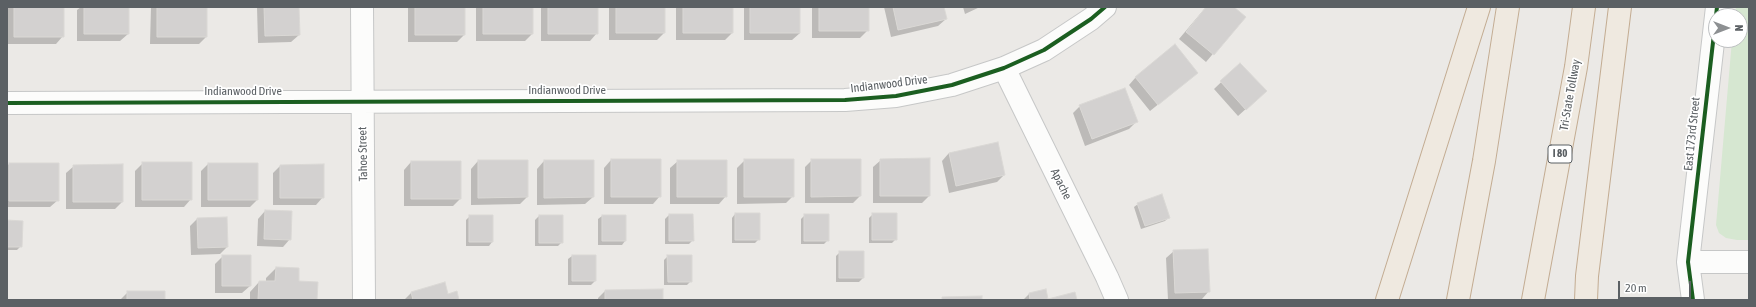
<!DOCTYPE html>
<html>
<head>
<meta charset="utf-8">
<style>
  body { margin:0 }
  #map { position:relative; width:1756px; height:307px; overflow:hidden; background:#ebe9e6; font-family:"Asap Condensed",sans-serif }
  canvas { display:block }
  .frame { position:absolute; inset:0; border:8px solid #5b6064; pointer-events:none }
  .north { position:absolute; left:1708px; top:8px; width:40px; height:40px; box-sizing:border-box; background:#fff; border:1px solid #bdbfc1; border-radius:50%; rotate:90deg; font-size:11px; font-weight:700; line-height:16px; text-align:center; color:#5b6064 }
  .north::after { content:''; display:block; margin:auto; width:14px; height:18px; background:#8d9092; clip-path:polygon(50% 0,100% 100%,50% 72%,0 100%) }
  .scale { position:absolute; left:1618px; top:281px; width:73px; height:18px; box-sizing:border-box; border:2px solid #5b6064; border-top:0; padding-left:5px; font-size:12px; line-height:14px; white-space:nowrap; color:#5b6064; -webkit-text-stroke:3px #fff; paint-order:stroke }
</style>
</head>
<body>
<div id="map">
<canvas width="1756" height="307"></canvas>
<div class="frame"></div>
<div class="north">N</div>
<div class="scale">20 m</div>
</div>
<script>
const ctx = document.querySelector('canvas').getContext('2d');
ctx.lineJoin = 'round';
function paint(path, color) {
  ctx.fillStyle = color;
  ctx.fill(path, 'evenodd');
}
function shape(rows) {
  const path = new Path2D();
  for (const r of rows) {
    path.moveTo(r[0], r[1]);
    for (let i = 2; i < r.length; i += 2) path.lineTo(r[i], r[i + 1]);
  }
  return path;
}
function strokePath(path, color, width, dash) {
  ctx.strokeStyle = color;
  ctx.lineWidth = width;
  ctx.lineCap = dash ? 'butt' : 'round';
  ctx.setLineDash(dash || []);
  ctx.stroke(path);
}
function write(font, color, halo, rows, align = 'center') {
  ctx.font = font + ' "Asap Condensed",sans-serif';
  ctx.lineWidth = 3.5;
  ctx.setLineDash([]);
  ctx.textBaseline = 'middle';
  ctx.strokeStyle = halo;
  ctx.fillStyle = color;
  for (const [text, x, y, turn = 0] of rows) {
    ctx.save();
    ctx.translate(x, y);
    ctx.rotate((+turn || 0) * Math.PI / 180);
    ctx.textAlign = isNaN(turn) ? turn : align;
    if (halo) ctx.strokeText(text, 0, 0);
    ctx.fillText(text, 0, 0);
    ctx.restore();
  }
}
const green = shape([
  [1736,7,1749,7,1749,240,1737,240,1726,238,1719,233,1716,225,1732,40,1740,40,1740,16,1735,16]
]);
const shadow = shape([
  [8,7,63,7,63,36,56,44,8,44],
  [81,7,128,7,128,34,120,41,77,41,77,10],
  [151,7,206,7,206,37,199,44,150,44],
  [257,7,298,7,299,35,291,42,258,43],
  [408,7,464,7,464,35,457,42,408,42],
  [476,7,532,7,532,34,525,41,476,41],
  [541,7,597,7,597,33,590,41,541,41],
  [609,7,664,7,664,33,657,40,609,40],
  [676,7,732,7,732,33,725,40,676,40],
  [744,7,800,7,800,33,792,40,744,40],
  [812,7,868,7,868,30,860,38,812,38],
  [884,7,943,7,946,19,938,26,891,37],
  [963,7,980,7,965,14],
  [1206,7,1232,7,1244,17,1206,62,1179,39],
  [1240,64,1258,98,1238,116,1214,89],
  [1197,73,1150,111,1129,85,1136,77],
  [1080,106,1136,122,1129,129,1085,146,1073,113],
  [997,143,1004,175,997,182,949,193,942,161,949,153],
  [611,160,660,196,653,204,604,204,604,168],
  [745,160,793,196,786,203,737,204,737,168],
  [812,160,860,196,853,203,805,203,805,167],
  [881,160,929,196,922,203,873,203,873,167],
  [478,161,527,161,527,197,520,204,471,205,471,169],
  [544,161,593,161,593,197,585,204,537,205,537,169],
  [678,161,726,196,719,204,670,204,670,168],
  [411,162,460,199,453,206,404,206,404,170],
  [143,163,191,199,184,207,135,207,135,171],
  [9,164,58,200,50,207,7,207,7,166],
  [208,164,257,200,250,207,201,207,201,171],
  [74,166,122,202,115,209,66,209,66,173],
  [280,166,323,197,316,205,273,205,273,173],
  [1138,204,1169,217,1165,221,1141,229,1134,207],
  [265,211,290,239,283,247,257,246,258,219],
  [735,214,759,239,755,243,732,243,732,218],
  [873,214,896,239,892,243,869,243,869,218],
  [669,215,693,240,689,244,665,244,665,219],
  [805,215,828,240,824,244,801,244,801,219],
  [470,216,492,242,489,246,466,246,466,220],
  [539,216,562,242,558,246,535,246,535,220],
  [602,216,625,216,625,241,622,245,598,245,598,219],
  [197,219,227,247,220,254,191,255,190,226],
  [7,221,21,246,17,250,7,250],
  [1174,251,1209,291,1202,299,1168,300,1166,258],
  [840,252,863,278,859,282,836,282,836,256],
  [223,256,250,286,242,293,215,293,215,264],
  [572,256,595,256,595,281,591,285,568,285,568,259],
  [668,256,691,281,687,285,664,285,664,260],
  [276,268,298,282,316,300,250,300,250,292,259,282,266,282,266,278],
  [444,283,447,295,458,300,404,300,411,293],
  [662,290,662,300,598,300,598,298,605,291],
  [128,292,164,300,120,300],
  [1029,294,1047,300,1076,300,1023,300]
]);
const building = shape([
  [14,7,64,7,64,37,14,37,14,7],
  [84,7,129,7,129,34,84,34,84,7],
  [157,7,207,7,207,37,157,37,157,7],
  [264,7,299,7,300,35,265,36,264,7],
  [415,7,465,7,465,35,415,35,415,7],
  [483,7,533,7,533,34,483,34,483,7],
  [548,7,598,7,598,34,548,34,548,7],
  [616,7,665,7,665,33,616,33,616,7],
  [683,7,733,7,733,33,683,33,683,7],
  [750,7,800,7,800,33,750,33,750,7],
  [819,7,869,7,869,31,819,31,819,7],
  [893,7,944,7,947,19,898,30,893,7],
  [1206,7,1234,7,1246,17,1214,55,1186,32,1206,7],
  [1175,44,1198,73,1158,105,1135,77,1175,44],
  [1240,63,1267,91,1246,110,1220,81,1240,63],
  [1125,88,1138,122,1092,139,1079,105,1125,88],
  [998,142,1005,175,956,186,949,153,998,142],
  [930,158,930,196,880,196,880,159,930,158],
  [611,159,661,159,661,197,611,197,611,159],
  [744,159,794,159,794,197,744,197,744,159],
  [811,159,861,159,861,196,811,197,811,159],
  [478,160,528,160,528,197,478,198,478,160],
  [544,160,594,160,594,197,544,198,544,160],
  [677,160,727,160,727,197,677,197,677,160],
  [411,161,461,161,461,199,411,199,411,161],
  [142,162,192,162,192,200,142,200,142,162],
  [9,163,59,163,59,201,9,201,9,163],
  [208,163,258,163,258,200,208,200,208,163],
  [123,164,123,202,73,202,73,165,123,164],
  [324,164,324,198,280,198,280,165,324,164],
  [1162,194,1170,218,1145,226,1137,203,1162,194],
  [265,210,292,211,291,240,264,239,265,210],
  [735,213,760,213,760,240,735,240,735,213],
  [872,213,897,213,897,240,872,240,872,213],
  [669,214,693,214,694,241,669,241,669,214],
  [804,214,829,214,829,241,804,241,804,214],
  [469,215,493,215,493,242,469,242,469,215],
  [539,215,563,215,563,243,539,243,539,215],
  [602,215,626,215,626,241,602,241,602,215],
  [227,217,228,247,198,248,197,218,227,217],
  [7,220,23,221,22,247,7,247,7,220],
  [1208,249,1210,292,1175,293,1173,250,1208,249],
  [839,251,864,251,864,278,839,278,839,251],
  [222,255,251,255,251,286,222,286,222,255],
  [572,255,596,255,596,281,572,281,572,255],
  [667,255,692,255,692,282,668,282,667,255],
  [276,267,299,268,299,281,318,282,317,300,258,300,259,281,275,281,276,267],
  [445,282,448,294,457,291,459,300,413,300,411,292,445,282],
  [663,289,663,300,605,300,605,290,663,289],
  [1046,289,1048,299,1075,292,1077,300,1030,300,1029,293,1046,289],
  [127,291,165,291,165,300,127,300,127,291],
  [982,296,982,300,942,300,942,297,982,296]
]);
const minor = shape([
  [362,7,364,300],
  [1004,68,1107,277,1117,300],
  [7,103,845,100,896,96,952,85,1004,68,1044,50,1091,19,1105,7],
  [1688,262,1749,262],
  [1693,300,1688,262,1717,7]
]);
const motorway = shape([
  [1387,300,1479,7],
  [1458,300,1484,161,1508,7],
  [1533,300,1576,67,1584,7],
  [1586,300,1587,276,1620,7]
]);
const cycleway = shape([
  [7,103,845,100,896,96,952,85,1004,68,1044,50,1091,19,1105,7],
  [1693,300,1688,262,1717,7]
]);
const shields = [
  [1560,154,24]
];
const shieldNames = [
  ["I 80",1560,154]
];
const streetNames = [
  ["Indianwood Drive",889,84,-7],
  ["Indianwood Drive",567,90],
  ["Indianwood Drive",243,91],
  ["Tri-State Tollway",1570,95,-80],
  ["East 173rd Street",1692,134,-84],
  ["Tahoe Street",363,154,-91],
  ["Apache",1061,184,64]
];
paint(green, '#d6e7d1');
paint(shadow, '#0003');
paint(building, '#d3d1d0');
strokePath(building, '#dad8d5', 1);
strokePath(minor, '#c6c7c7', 24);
strokePath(motorway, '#c3ac92', 24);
strokePath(minor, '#fcfcfb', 22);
strokePath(motorway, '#efe9e0', 22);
strokePath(cycleway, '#1b5e20', 4);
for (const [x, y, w] of shields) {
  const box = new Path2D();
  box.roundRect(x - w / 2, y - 9, w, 18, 3);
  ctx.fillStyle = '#fff';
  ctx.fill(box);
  strokePath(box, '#5b6064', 1);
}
write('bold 11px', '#5b6064', null, shieldNames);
write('12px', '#5b6064', '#fff', streetNames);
</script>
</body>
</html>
